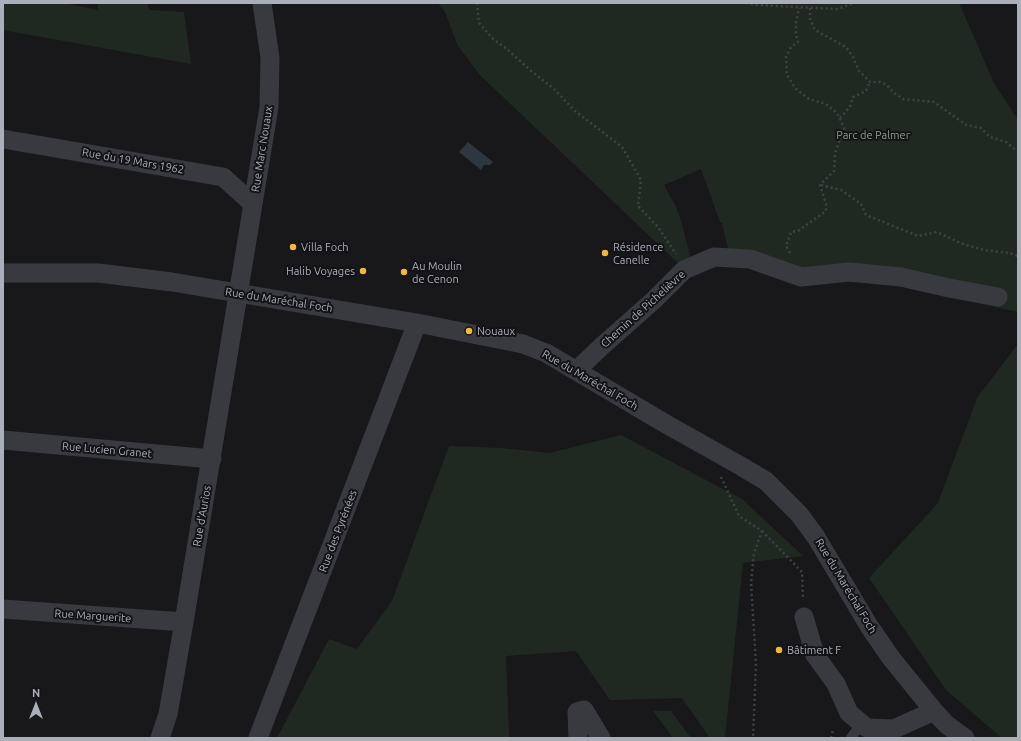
<!DOCTYPE html>
<html>
<head>
<meta charset="utf-8">
<style>
  body { margin:0 }
  #map { position:relative; width:1021px; height:741px; overflow:hidden; background:#18181a; font-family:Ubuntu,sans-serif }
  canvas { display:block }
  .frame { position:absolute; inset:0; border:4px solid #abafba; pointer-events:none }
  .north { position:absolute; left:16px; top:685px; width:40px; height:40px; -webkit-text-stroke:3px #131316; paint-order:stroke; rotate:0deg; font-size:11px; font-weight:700; line-height:16px; text-align:center; color:#abafba }
  .north::after { content:''; display:block; margin:auto; width:14px; height:18px; background:#abafba; clip-path:polygon(50% 0,100% 100%,50% 72%,0 100%) }
</style>
</head>
<body>
<div id="map">
<canvas width="1021" height="741"></canvas>
<div class="frame"></div>
<div class="north">N</div>
</div>
<script>
const ctx = document.querySelector('canvas').getContext('2d');
ctx.lineJoin = 'round';
function paint(path, color) {
  ctx.fillStyle = color;
  ctx.fill(path, 'evenodd');
}
function shape(rows) {
  const path = new Path2D();
  for (const r of rows) {
    path.moveTo(r[0], r[1]);
    for (let i = 2; i < r.length; i += 2) path.lineTo(r[i], r[i + 1]);
  }
  return path;
}
function strokePath(path, color, width, dash) {
  ctx.strokeStyle = color;
  ctx.lineWidth = width;
  ctx.lineCap = dash ? 'butt' : 'round';
  ctx.setLineDash(dash || []);
  ctx.stroke(path);
}
function write(font, color, halo, rows, align = 'center') {
  ctx.font = font + ' Ubuntu,sans-serif';
  ctx.lineWidth = 4;
  ctx.setLineDash([]);
  ctx.textBaseline = 'middle';
  ctx.strokeStyle = halo;
  ctx.fillStyle = color;
  for (const [text, x, y, turn = 0] of rows) {
    ctx.save();
    ctx.translate(x, y);
    ctx.rotate((+turn || 0) * Math.PI / 180);
    ctx.textAlign = isNaN(turn) ? turn : align;
    if (halo) ctx.strokeText(text, 0, 0);
    ctx.fillText(text, 0, 0);
    ctx.restore();
  }
}
const green = shape([
  [3,3,64,3,98,10,98,3,147,3,150,10,184,12,191,64,3,30],
  [438,3,959,3,994,83,1018,120,1018,312,885,283,799,269,729,252,722,223,720,222,701,169,664,185,676,207,681,221,691,259,680,265,480,75,458,46,445,12],
  [1018,344,1018,738,1002,738,946,690,869,578,938,503,977,398],
  [621,435,742,499,803,556,743,563,725,738,710,738,682,698,610,700,576,651,506,656,509,738,277,738,329,639,357,649,392,601,449,446,501,448,550,453],
  [653,711,671,711,691,738,673,738]
]);
const water = shape([
  [468,142,493,162,490,165,484,165,481,170,459,152]
]);
const path = shape([
  [477,3,479,23,492,38,508,50,530,70,555,90,575,111,622,147,641,180,638,206,658,227,676,254],
  [746,3,758,5,838,9,853,3],
  [810,8,810,19,815,30,846,47,853,57,859,71,870,82,880,82,887,85,894,93,903,99,934,102,966,125,981,128,990,137,1006,142,1018,152],
  [840,118,850,107,853,97,866,91,870,82],
  [821,185,841,190,861,204,866,215,918,236,937,232,960,243,984,250,1009,253,1018,256],
  [790,253,786,246,791,232,798,231,826,211,826,204,820,185,834,171,835,154,839,141,845,130,837,113,826,104,809,99,796,89,787,75,786,57,791,47,798,42,796,35,796,23,799,8],
  [721,477,739,516,762,531,754,553,751,583,756,663,753,738],
  [762,531,802,572,803,600],
  [831,738,833,730]
]);
const service = shape([
  [851,738,862,723]
]);
const minor = shape([
  [3,139,223,177,253,204],
  [3,273,98,273,172,282,417,323,523,344,546,353,666,424,739,465,766,481,799,514,816,537,869,626,891,658,934,711,947,725,965,738],
  [577,370,602,346,654,300,684,270,714,257,750,259,801,277,849,272,901,277,949,288,998,297],
  [3,440,212,459],
  [3,609,184,622],
  [804,617,815,655,836,684,849,713,867,728,894,729,934,711],
  [160,738,168,714,184,622,269,107,270,58,262,3],
  [258,738,417,323],
  [578,738,577,712,584,710,601,738]
]);
const markers = [
  [293,247,4,"#f2b939"],
  [605,253,4,"#f2b939"],
  [363,271,4,"#f2b939"],
  [404,272,4,"#f2b939"],
  [469,331,4,"#f2b939"],
  [779,650,4,"#f2b939"]
];
const parkNames = [
  ["Parc de Palmer",873,135]
];
const streetNames = [
  ["Rue Marc Nouaux",262,149,-81],
  ["Rue du 19 Mars 1962",133,161,10],
  ["Rue du Maréchal Foch",279,300,9],
  ["Chemin de Pichelièvre",643,309,-42],
  ["Rue du Maréchal Foch",590,380,30],
  ["Rue Lucien Granet",107,450,5],
  ["Rue d'Aurios",202,516,-80],
  ["Rue des Pyrénées",338,531,-69],
  ["Rue du Maréchal Foch",846,586,59],
  ["Rue Marguerite",93,616,4]
];
const poiNames = [
  ["Villa Foch",301,247],
  ["Résidence",613,247],
  ["Canelle",613,260],
  ["Au Moulin",412,266],
  ["de Cenon",412,279],
  ["Halib Voyages",355,271,"right"],
  ["Nouaux",477,331],
  ["Bâtiment F",787,650]
];
paint(green, '#202921');
paint(water, '#2e373f');
strokePath(path, '#3f4147', 2.5, [2, 3]);
strokePath(service, '#393a40', 10);
strokePath(minor, '#393a40', 19);
for (const [x, y, r, color] of markers) {
  const dot = new Path2D();
  dot.arc(x, y, r, 0, 2 * Math.PI);
  ctx.fillStyle = color;
  ctx.fill(dot);
  strokePath(dot, '#131316', 1.5);
}
write('11px', '#82a585', '#131316', parkNames);
write('11px', '#abafba', '#131316', streetNames);
write('11px', '#abafba', '#131316', poiNames, 'left');
</script>
</body>
</html>
